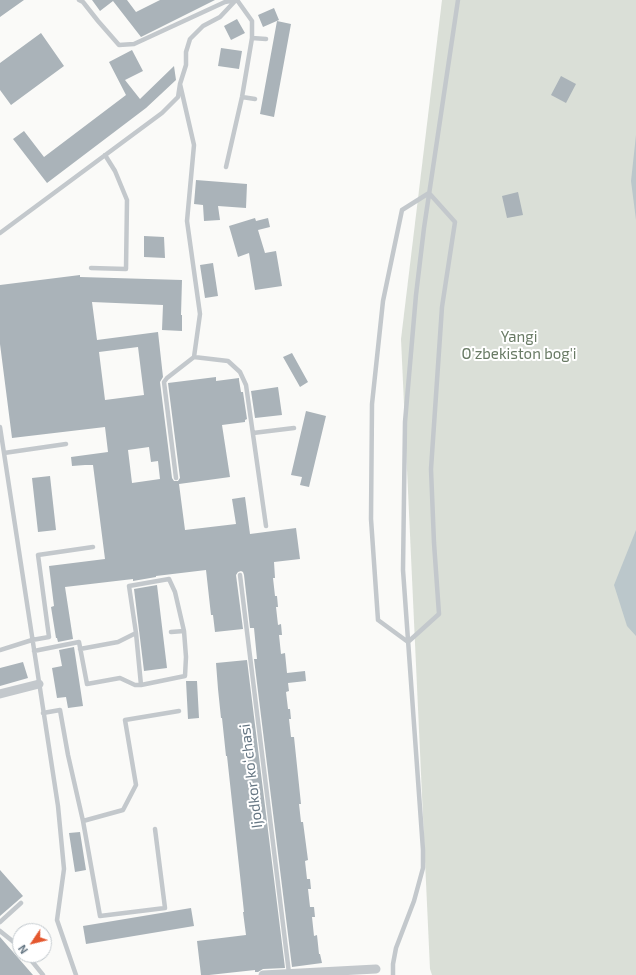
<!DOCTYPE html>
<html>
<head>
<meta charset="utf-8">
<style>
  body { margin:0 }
  #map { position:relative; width:636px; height:975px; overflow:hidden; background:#fafaf8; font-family:"Exo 2",sans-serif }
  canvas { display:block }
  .north { position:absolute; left:12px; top:923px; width:40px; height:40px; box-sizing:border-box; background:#fff; border:1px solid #c1c8cd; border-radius:50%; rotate:235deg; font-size:11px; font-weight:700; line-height:16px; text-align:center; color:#657683 }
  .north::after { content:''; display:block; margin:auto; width:14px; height:18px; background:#e4572e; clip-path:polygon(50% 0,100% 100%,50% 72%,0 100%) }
</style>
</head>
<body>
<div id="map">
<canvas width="636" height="975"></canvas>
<div class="north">N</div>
</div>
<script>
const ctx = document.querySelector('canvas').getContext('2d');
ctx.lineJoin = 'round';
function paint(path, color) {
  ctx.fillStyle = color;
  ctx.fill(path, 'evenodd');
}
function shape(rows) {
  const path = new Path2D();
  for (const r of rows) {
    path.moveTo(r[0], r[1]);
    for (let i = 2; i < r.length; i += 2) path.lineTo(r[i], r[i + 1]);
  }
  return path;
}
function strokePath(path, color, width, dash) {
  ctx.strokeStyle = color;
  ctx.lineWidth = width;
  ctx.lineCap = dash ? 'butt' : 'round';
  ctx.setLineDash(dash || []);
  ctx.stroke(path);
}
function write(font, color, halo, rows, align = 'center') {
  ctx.font = font + ' "Exo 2",sans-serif';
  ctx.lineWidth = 4;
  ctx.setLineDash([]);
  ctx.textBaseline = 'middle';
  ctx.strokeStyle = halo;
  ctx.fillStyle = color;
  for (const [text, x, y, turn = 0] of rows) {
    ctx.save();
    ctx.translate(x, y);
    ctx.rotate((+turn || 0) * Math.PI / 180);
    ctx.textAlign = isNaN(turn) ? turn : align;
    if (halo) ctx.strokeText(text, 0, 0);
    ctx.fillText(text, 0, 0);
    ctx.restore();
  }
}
const green = shape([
  [442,0,636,0,636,975,432,975,430,969,401,339]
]);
const water = shape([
  [636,135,636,220,631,181],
  [636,530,636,636,627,626,614,585]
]);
const building = shape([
  [0,0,24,0,0,17],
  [92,0,127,0,136,12,160,0,215,0,141,37,113,1,100,11],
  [274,8,279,20,263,27,258,15],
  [237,19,245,33,231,40,224,26],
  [277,21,291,24,274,117,260,114],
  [41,33,64,66,11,105,0,90,0,63],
  [221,48,242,51,239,69,218,66],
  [132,50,143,71,125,80,140,99,174,66,176,80,146,108,47,183,13,139,24,131,44,157,126,95,109,62],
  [561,76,576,84,566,103,551,95],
  [196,180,247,184,246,208,218,206,220,220,204,221,203,205,194,204],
  [518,192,523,215,507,218,502,196],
  [255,218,256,221,268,218,270,227,258,230,265,253,276,251,282,286,255,290,249,253,238,257,229,226],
  [144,236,164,237,165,258,144,257],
  [213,263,218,296,205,298,200,265],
  [80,275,80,277,182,280,181,315,182,315,182,331,162,330,163,305,92,302,97,340,158,332,163,377,160,382,172,478,174,481,178,481,180,478,168,383,216,377,216,381,239,378,239,380,241,392,243,392,247,419,245,420,245,422,222,425,230,477,179,484,185,530,236,524,232,499,245,497,250,534,296,528,300,559,274,562,275,578,273,578,275,596,277,596,278,607,276,607,278,625,281,624,282,635,279,635,281,654,285,653,287,673,305,671,306,681,288,683,289,691,286,692,288,709,290,709,291,719,289,719,291,737,294,737,301,804,299,804,301,822,303,822,308,860,305,861,307,879,310,879,311,889,308,889,310,907,314,907,315,917,312,917,314,936,317,935,319,954,320,954,322,963,292,967,254,659,257,659,254,628,250,628,244,575,243,572,241,571,238,572,236,575,243,629,215,632,213,615,211,615,206,570,156,576,156,577,133,581,133,579,65,587,73,639,58,642,57,638,56,638,51,607,54,606,49,566,105,559,93,465,85,465,72,466,71,457,108,452,105,427,12,438,0,344,0,285],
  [138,347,144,395,105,400,99,352],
  [149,447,151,462,158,461,160,479,132,483,128,450],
  [292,353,308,382,300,387,283,357],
  [278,387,282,415,255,418,251,391],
  [306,411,326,416,309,487,300,485,302,477,291,475],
  [50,476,56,530,38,532,32,478],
  [157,585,167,668,144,671,134,589],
  [74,647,83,706,68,708,66,697,57,698,52,668,62,666,59,650],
  [247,660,285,968,263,969,258,972,255,972,255,970,209,975,201,975,197,941,246,935,243,912,244,912,227,756,226,756,222,718,221,718,218,689,216,663],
  [23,662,28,678,0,686,0,668],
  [186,681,197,681,199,718,188,719],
  [80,832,86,870,75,872,69,833],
  [0,870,23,896,0,916],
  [191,908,194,926,86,944,83,926],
  [0,937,33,975,0,975]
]);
const lane = shape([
  [79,0,83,2,98,21,119,45,134,44,225,2,235,0],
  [252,38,266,39],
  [242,97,255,99],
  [226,167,242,97,252,38,252,21,237,0],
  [429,193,455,222,442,307,431,469,434,543,439,614,408,642,378,620,371,519,372,404,383,301,402,210,429,193],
  [0,233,162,113,178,97,180,84,186,65,186,52,190,39,203,26,220,17,236,0],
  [91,268,126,269,127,200,115,171,105,155],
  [194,357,228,361,240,372,246,385,266,526],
  [0,427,58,806,64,869,57,920,76,975],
  [253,433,294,428],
  [4,453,66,444],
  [176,478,164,382,167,378,194,357,200,314,187,221,194,145,180,84],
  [240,575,289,973],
  [171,632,184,631],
  [80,649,118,642,136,633],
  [0,650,32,640,49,637,38,555,93,547],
  [34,651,79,642,87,684,120,678,135,685,141,685,185,676,186,657,184,631,175,592,169,579,129,586,136,633,141,685],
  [43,713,60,710,68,755,83,821,100,916,165,908,155,829],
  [83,821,123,810,136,785,125,720,179,711],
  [0,922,21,903],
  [0,931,20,947],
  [27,955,43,975],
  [393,975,393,964,396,948,414,901,423,868,423,850,403,570,405,422,416,295,424,228,458,0]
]);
const street = shape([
  [0,694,39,684],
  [263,975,376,969]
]);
const parkNames = [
  ["Yangi",519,337],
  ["O'zbekiston bog'i",519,354]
];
const streetNames = [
  ["Ijodkor koʻchasi",251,776,-97]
];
paint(green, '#dadfd7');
paint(water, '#bbc7cb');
paint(building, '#aab3b9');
strokePath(lane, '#c3c8cc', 4.5);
strokePath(street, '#c3c8cc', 9);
write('15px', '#687a64', '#fff', parkNames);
write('15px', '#657683', '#fff', streetNames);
</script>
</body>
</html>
